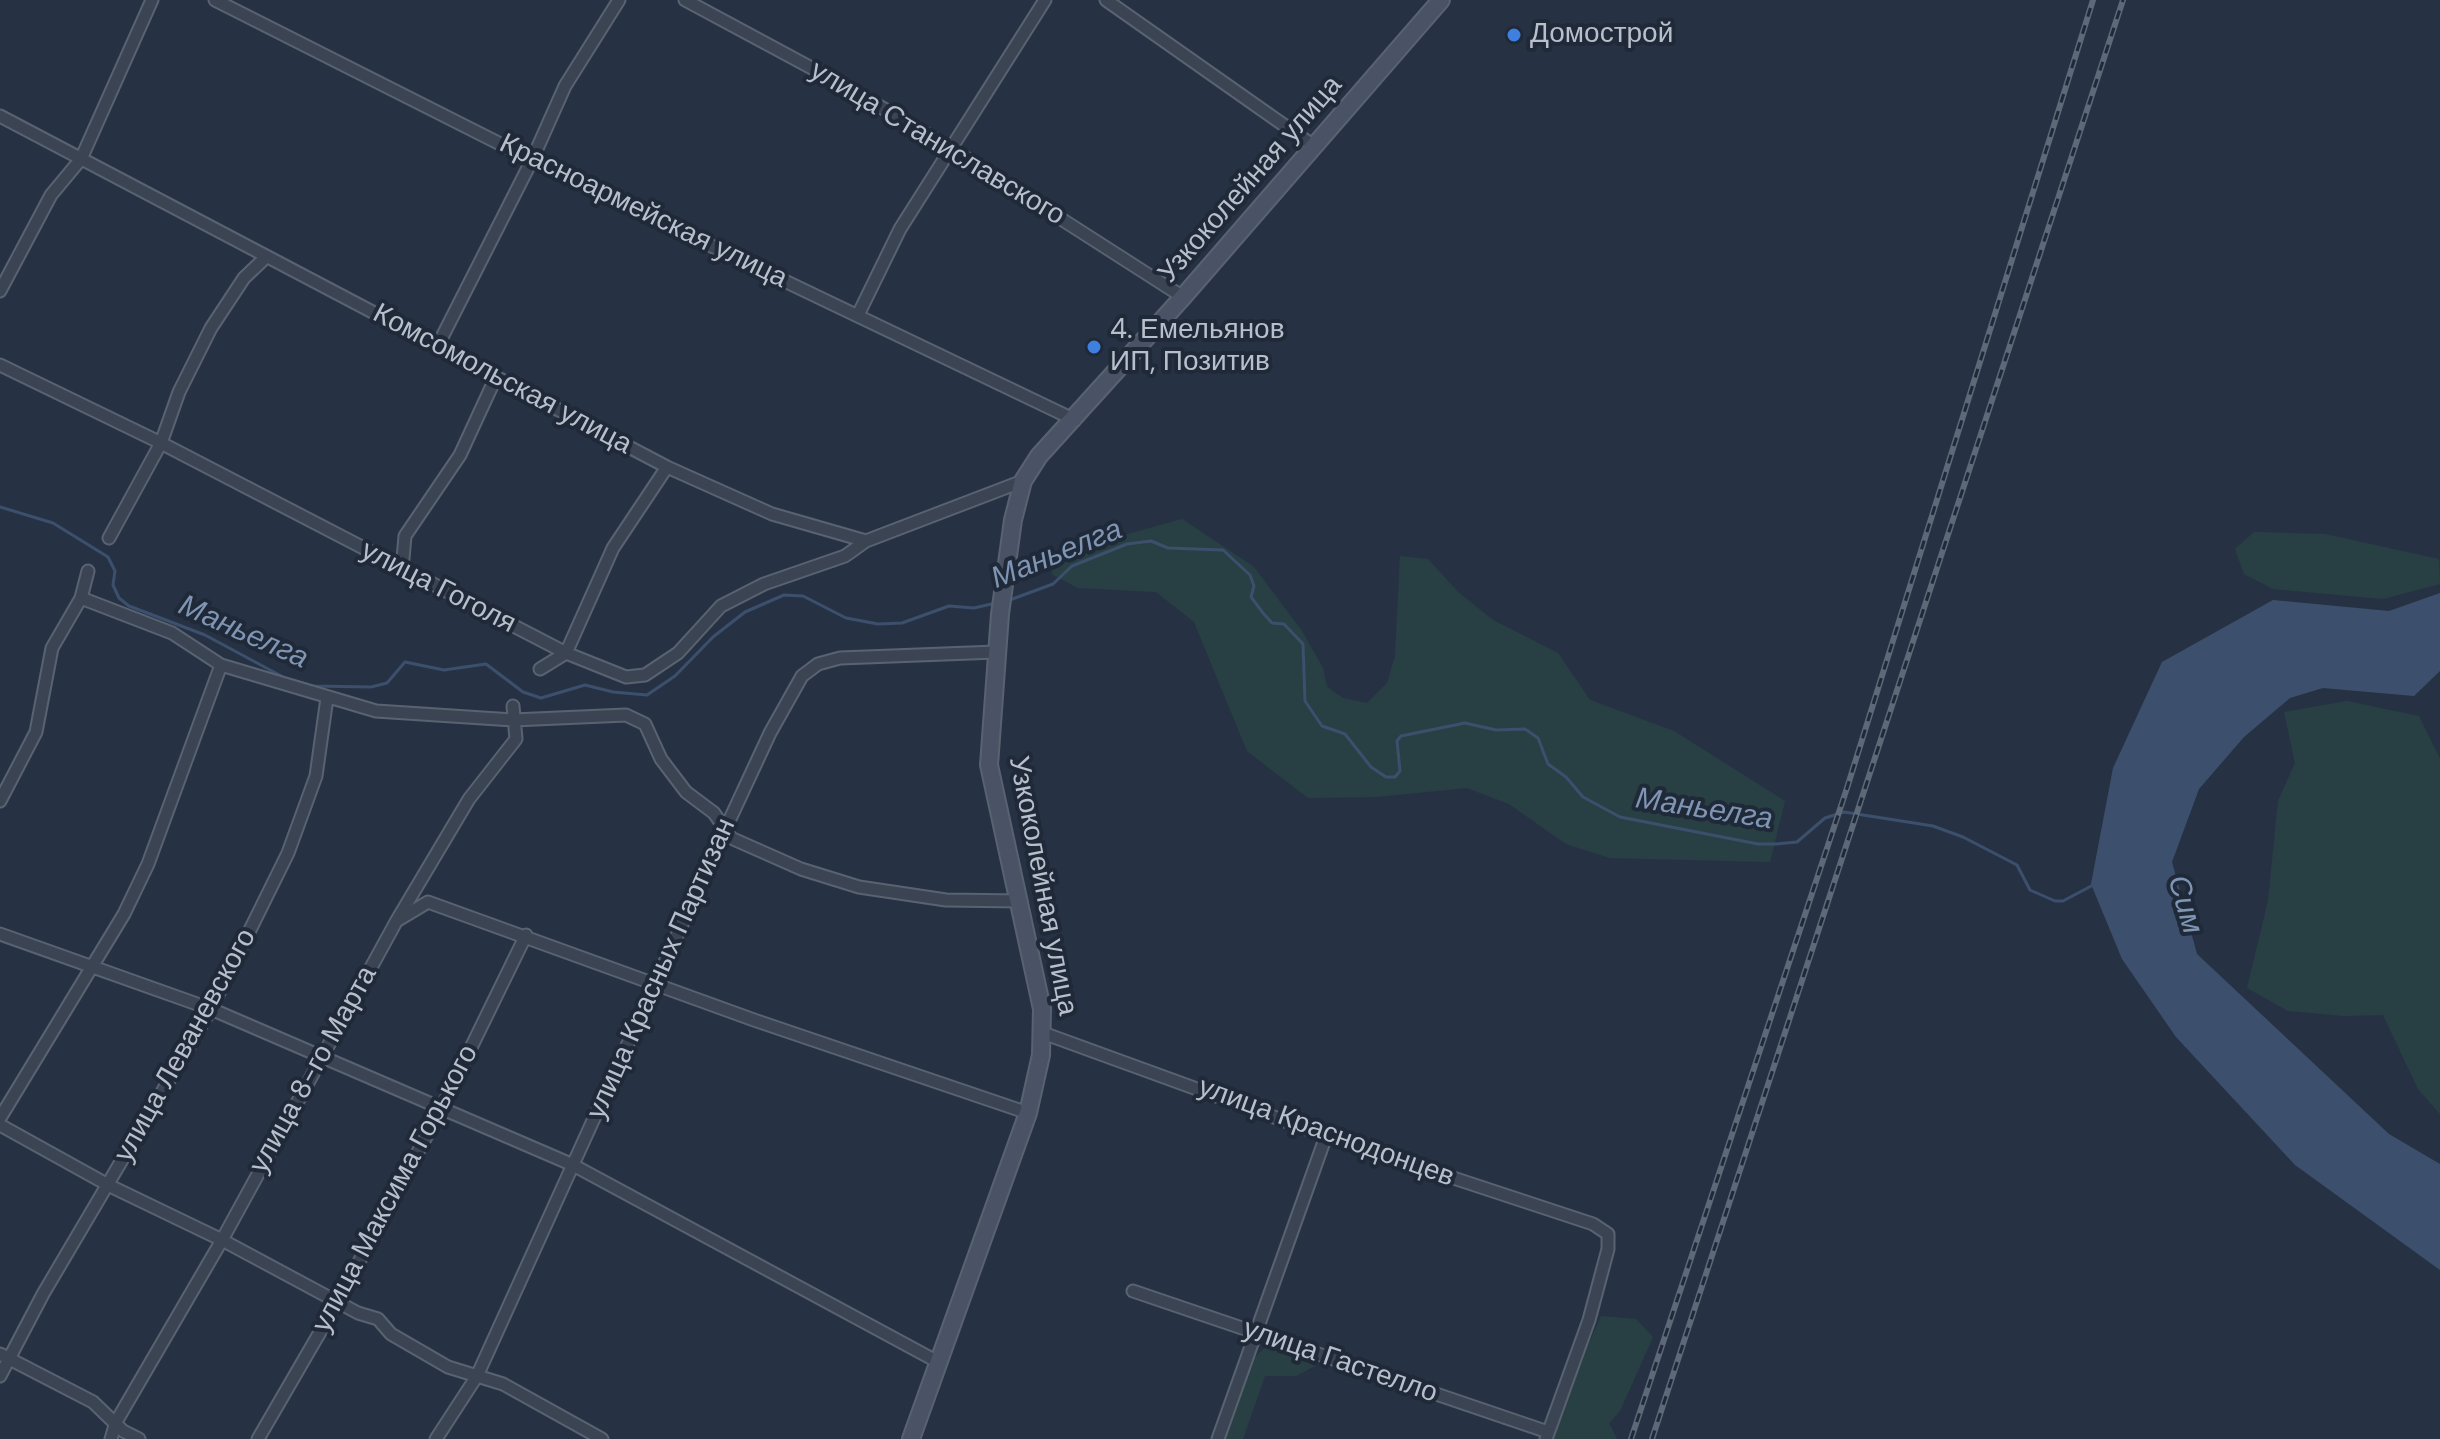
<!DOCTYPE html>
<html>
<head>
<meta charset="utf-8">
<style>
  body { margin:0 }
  canvas { display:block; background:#263243 }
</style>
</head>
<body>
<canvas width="2440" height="1439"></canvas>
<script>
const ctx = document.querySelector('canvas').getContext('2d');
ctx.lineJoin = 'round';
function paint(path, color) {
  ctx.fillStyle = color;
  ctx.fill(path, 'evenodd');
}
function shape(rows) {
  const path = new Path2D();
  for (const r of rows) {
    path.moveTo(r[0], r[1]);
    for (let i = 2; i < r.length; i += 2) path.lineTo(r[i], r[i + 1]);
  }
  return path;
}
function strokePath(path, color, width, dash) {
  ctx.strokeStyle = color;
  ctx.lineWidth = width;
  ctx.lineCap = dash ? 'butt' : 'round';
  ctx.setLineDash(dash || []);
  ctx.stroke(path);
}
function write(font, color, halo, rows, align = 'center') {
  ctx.font = font + ' "DM Sans",sans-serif';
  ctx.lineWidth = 8;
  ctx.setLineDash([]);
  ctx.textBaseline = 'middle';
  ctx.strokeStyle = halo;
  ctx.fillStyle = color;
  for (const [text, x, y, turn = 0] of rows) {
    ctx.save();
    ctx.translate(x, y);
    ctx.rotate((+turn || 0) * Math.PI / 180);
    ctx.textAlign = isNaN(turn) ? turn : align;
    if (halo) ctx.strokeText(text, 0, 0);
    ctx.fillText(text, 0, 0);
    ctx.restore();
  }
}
const green = shape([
  [1182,519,1254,567,1302,631,1323,668,1327,687,1343,698,1367,703,1387,683,1395,656,1400,556,1428,559,1458,592,1493,620,1558,653,1590,700,1674,731,1785,801,1770,862,1610,858,1566,844,1509,804,1467,788,1376,797,1308,798,1247,751,1194,622,1156,592,1078,588,1051,574,1063,552],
  [2254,532,2325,534,2439,559,2440,584,2383,599,2273,589,2244,574,2235,549],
  [2347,701,2419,716,2440,759,2440,1114,2418,1089,2383,1015,2344,1016,2288,1011,2247,988,2268,901,2278,801,2295,763,2284,712],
  [1601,1316,1636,1319,1653,1337,1620,1411,1609,1423,1617,1439,1553,1439,1574,1377],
  [1268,1345,1315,1366,1296,1376,1265,1376,1243,1439,1226,1439,1253,1359]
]);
const water = shape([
  [2440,593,2440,671,2414,696,2323,688,2290,698,2244,737,2199,789,2172,862,2197,954,2389,1134,2440,1164,2440,1270,2295,1165,2176,1037,2122,959,2091,884,2113,768,2162,662,2273,600,2389,611]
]);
const stream = shape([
  [0,507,53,523,108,557,115,571,113,585,119,598,129,606,205,635,285,678,313,686,371,687,387,683,405,662,444,670,486,664,523,692,541,698,585,685,613,692,647,695,675,676,713,637,745,612,784,595,803,596,846,618,878,624,902,623,949,606,974,608,996,603],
  [1007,601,1053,584,1072,566,1127,544,1151,541,1168,548,1223,550,1250,575,1254,586,1251,597,1263,613,1272,623,1284,624,1303,644,1305,701,1322,726,1345,734,1371,767,1386,777,1395,777,1400,771,1397,741,1401,736,1465,723,1496,730,1525,729,1538,738,1548,764,1566,777,1583,797,1620,817,1758,844,1776,844,1797,842,1825,818,1844,812,1933,826,1963,837,2017,865,2030,890,2055,901,2063,901,2095,884]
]);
const street = shape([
  [215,0,532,160,1075,420],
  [685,0,845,86,952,149,1183,297],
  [1106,0,1315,147],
  [0,116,667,467,772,514,866,541,1023,481],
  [0,291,51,195,81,159,152,0],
  [858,315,900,229,1045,0],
  [438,345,532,160,565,86,619,0],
  [0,365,161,443,566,653,626,677,645,675,678,653,721,606,764,584,845,556,866,541],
  [109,538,161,443,179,392,211,328,244,278,266,257],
  [402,570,405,536,460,455,496,377],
  [81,598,172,633,221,665,376,711,513,720,626,715,645,724,661,759,686,792,714,813,731,838,801,869,859,887,946,900,1021,901],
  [540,669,566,653,613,548,667,467],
  [0,801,36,732,52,648,81,598,88,571],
  [398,920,428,902,754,1020,1028,1113],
  [0,934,211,1009,573,1165,938,1362],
  [1043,1033,1326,1136,1593,1224,1608,1234,1608,1249,1589,1320,1546,1439],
  [0,1118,124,914,148,864,221,665],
  [0,1125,110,1186,222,1240,358,1313,378,1319,391,1334,448,1367,503,1384,602,1439],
  [1133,1291,1548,1432],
  [0,1354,93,1402,123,1431,139,1439],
  [0,1376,43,1294,211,1009,288,853,316,776,327,698],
  [111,1439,116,1422,222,1240,397,920,469,799,516,739,513,706],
  [258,1439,338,1301,441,1109,526,935],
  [436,1439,477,1376,724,832,770,733,802,676,818,664,840,658,996,652],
  [1218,1439,1326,1136]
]);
const secondary = shape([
  [911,1439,1028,1113,1041,1055,1042,1009,989,765,1000,614,1013,520,1023,481,1039,456,1183,297,1441,0]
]);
const rail = shape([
  [1631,1439,1847,788,2093,0],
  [1652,1439,2123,0]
]);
const markers = [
  [1514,35,8,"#3f7fe0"],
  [1094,347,8,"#3f7fe0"]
];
const poiNames = [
  ["Домострой",1530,35],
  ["4. Емельянов",1110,331],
  ["ИП, Позитив",1110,363]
];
const streetNames = [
  ["улица Станиславского",937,144,31],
  ["Узкоколейная улица",1251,180,-49],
  ["Красноармейская улица",643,212,26],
  ["Комсомольская улица",502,380,28],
  ["улица Гоголя",438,588,27],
  ["Узкоколейная улица",1042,886,79],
  ["улица Красных Партизан",662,969,-66],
  ["улица Леваневского",186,1046,-61],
  ["улица 8-го Марта",314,1070,-61],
  ["улица Краснодонцев",1326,1133,20],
  ["улица Максима Горького",396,1189,-62],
  ["улица Гастелло",1340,1362,19]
];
const waterNames = [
  ["Маньелга",1057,555,-22],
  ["Маньелга",243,633,24],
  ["Маньелга",1704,810,9],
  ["Сим",2184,905,74]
];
paint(green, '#284044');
paint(water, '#3c4f6c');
strokePath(stream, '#3c4f6c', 3);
strokePath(street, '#596270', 15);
strokePath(secondary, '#596270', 20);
strokePath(street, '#3b4452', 11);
strokePath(secondary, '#495365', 16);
strokePath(rail, '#5d6879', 6);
strokePath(rail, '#1f2938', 3, [9]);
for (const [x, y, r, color] of markers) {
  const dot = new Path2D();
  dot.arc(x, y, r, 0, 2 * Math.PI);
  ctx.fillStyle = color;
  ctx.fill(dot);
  strokePath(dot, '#1f2938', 3);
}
write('28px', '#b8bfcc', '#1f2938', poiNames, 'left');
write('28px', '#b8bfcc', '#1f2938', streetNames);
write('italic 30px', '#7f95b3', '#1f2938', waterNames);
</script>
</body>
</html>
